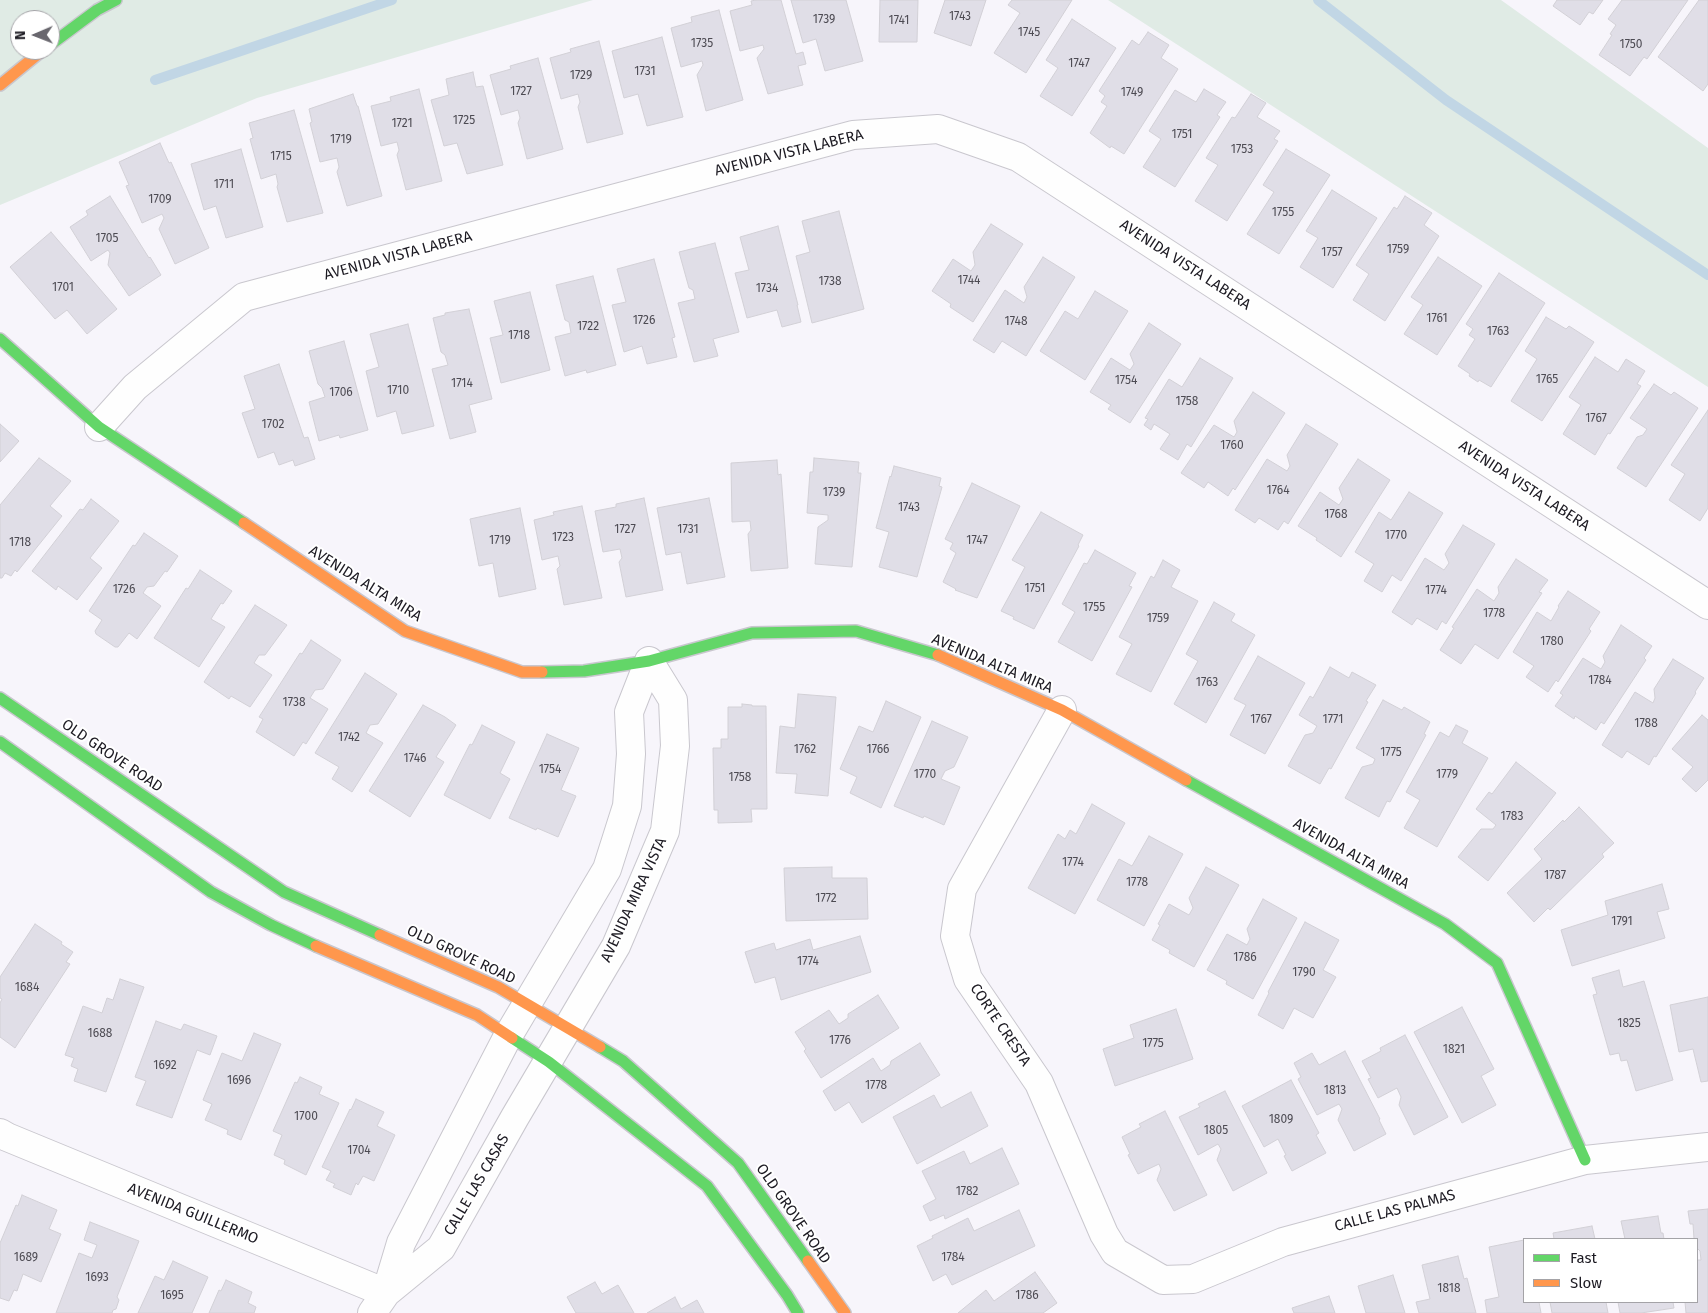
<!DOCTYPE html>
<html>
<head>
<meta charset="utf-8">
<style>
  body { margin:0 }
  #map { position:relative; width:1708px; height:1313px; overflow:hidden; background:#f7f5fb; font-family:"Fira Sans",sans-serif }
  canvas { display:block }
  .legend { position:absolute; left:1523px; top:1238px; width:175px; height:65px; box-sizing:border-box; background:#fff; border:1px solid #a4a3a7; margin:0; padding:6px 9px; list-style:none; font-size:15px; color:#1c1a22 }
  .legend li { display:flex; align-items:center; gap:10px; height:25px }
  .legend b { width:25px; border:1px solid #a4a3a7 }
  .north { position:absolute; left:10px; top:10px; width:50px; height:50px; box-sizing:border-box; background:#fff; border:1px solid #a4a3a7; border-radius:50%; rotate:269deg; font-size:14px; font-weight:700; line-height:20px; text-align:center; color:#1c1a22 }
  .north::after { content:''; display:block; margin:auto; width:18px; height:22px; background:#69676e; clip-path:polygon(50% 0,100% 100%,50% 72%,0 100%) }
</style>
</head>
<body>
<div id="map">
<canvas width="1708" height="1313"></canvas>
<ul class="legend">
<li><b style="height:6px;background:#63d668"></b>Fast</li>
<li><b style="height:6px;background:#ff974d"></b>Slow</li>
</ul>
<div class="north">N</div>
</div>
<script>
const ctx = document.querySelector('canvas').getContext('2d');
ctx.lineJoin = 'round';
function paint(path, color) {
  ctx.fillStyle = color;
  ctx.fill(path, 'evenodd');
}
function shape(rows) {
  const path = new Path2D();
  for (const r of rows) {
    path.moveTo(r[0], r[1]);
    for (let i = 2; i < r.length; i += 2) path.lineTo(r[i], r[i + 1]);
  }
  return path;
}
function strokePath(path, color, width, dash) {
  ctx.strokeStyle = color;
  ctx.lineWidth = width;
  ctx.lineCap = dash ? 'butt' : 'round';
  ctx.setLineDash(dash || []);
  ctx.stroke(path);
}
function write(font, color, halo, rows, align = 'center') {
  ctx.font = font + ' "Fira Sans",sans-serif';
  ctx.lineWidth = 4;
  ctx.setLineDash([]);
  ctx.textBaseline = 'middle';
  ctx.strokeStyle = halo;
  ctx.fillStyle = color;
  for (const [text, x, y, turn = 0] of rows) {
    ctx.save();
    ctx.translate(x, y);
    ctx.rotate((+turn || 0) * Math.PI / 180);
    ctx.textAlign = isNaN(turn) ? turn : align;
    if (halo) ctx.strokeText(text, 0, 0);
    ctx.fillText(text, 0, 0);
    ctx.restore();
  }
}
const green = shape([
  [0,0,593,0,257,98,0,205],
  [20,20,50,20,50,50,20,50],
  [1108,0,1501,0,1708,148,1708,387]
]);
const stream = shape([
  [1318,0,1446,100,1708,275],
  [155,80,392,0]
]);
const building = shape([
  [756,0,781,0,796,54,803,52,806,64,798,66,803,85,768,94,757,58,764,49,763,45,740,51,730,11,752,5,751,1,756,0],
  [791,0,846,0,863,61,825,71,816,39,803,43,791,0],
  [880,0,918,0,917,42,879,42,880,0],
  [945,0,986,0,971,46,934,33,945,0],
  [1012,0,1072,0,1026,73,994,53,1020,13,1008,5,1012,0],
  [1557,0,1603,0,1593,14,1589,12,1580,25,1553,6,1557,0],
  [1622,0,1688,0,1647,59,1644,57,1630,76,1599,55,1612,35,1610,34,1616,25,1608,19,1622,0],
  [1699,0,1708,0,1708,84,1703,91,1658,57,1699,0],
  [719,10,743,100,706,111,697,75,703,65,702,61,681,67,671,28,692,22,691,17,719,10],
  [1072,19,1116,48,1072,116,1040,96,1058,68,1046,60,1072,19],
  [1148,32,1169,45,1161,58,1178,69,1124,154,1111,146,1110,148,1090,133,1107,106,1101,102,1105,96,1099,91,1132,40,1139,45,1148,32],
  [662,37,683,117,647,126,638,94,624,98,612,51,662,37],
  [599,41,623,134,587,143,578,107,580,102,578,94,561,99,550,58,571,52,570,49,599,41],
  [538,58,563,149,527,159,518,123,520,118,518,110,501,115,490,75,511,69,510,66,538,58],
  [473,72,476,87,483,86,503,165,467,174,457,143,444,146,431,100,449,95,446,79,473,72],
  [419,89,442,181,406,190,397,155,399,150,397,142,381,146,371,106,391,101,390,97,419,89],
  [1204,89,1226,102,1217,115,1220,117,1175,187,1143,167,1161,139,1149,131,1175,90,1196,102,1204,89],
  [353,94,357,106,358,106,382,196,347,206,337,172,339,167,337,158,320,162,310,123,312,122,309,109,353,94],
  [1251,94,1266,103,1257,117,1280,131,1274,139,1278,141,1227,221,1195,201,1218,165,1206,158,1232,117,1235,118,1251,94],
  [294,110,323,213,287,222,277,187,278,184,276,174,261,179,250,139,253,138,249,123,294,110],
  [160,143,169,163,171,162,209,248,175,264,159,229,164,218,162,214,142,223,126,186,129,185,119,162,160,143],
  [241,149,263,227,226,238,216,206,204,210,191,164,241,149],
  [1286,149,1330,175,1279,254,1247,234,1274,192,1263,185,1286,149],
  [1332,190,1377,218,1333,288,1300,267,1318,238,1306,231,1332,190],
  [110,196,149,258,150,257,161,275,129,296,108,265,110,253,108,250,91,261,70,227,88,215,86,211,110,196],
  [1405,196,1432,213,1424,225,1439,236,1385,321,1353,300,1369,274,1356,265,1394,207,1397,209,1405,196],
  [839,211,864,309,812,323,796,256,810,252,802,221,839,211],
  [991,224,1023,244,973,322,950,307,951,304,932,291,953,259,971,271,975,265,973,252,991,224],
  [778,226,798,305,797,305,801,322,782,327,777,310,747,318,735,273,749,270,740,237,778,226],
  [51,232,117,309,87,334,67,310,55,319,10,267,51,232],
  [715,243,739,332,713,339,718,356,694,362,678,303,695,299,693,290,689,288,679,252,715,243],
  [1043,257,1075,277,1026,356,1002,341,994,353,973,340,1005,290,1024,303,1027,297,1024,287,1043,257],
  [1438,257,1482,286,1437,355,1404,334,1423,305,1411,297,1438,257],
  [654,259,675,337,672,338,677,357,647,364,642,346,624,352,612,305,626,302,617,269,654,259],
  [1499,273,1545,303,1491,387,1479,380,1478,382,1469,376,1470,374,1458,366,1475,339,1469,335,1473,329,1466,324,1499,273],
  [593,276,616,365,587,373,586,370,565,376,555,337,571,333,569,322,565,320,556,285,593,276],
  [1095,291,1128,311,1085,380,1040,351,1065,311,1078,319,1095,291],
  [530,292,550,370,501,383,490,338,503,335,494,301,530,292],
  [469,309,492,399,469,405,476,432,450,439,432,369,448,365,445,355,441,352,433,318,445,315,445,313,469,309],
  [1546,317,1566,329,1569,326,1594,342,1542,421,1511,401,1537,359,1525,351,1546,317],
  [1149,323,1181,344,1130,423,1108,409,1111,405,1090,392,1111,358,1130,370,1134,364,1130,354,1149,323],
  [408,324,434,426,402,434,396,411,377,417,366,371,379,367,370,334,408,324],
  [344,341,368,430,340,438,339,435,319,441,309,402,325,397,322,388,318,384,309,351,344,341],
  [1595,357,1618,372,1626,359,1645,371,1637,384,1641,386,1610,434,1608,433,1595,455,1563,434,1581,405,1569,397,1595,357],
  [1200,358,1233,378,1191,447,1187,444,1178,460,1160,449,1170,434,1154,424,1151,430,1144,425,1148,419,1145,418,1169,379,1182,387,1200,358],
  [279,364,304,438,308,437,315,459,295,466,293,460,279,465,274,452,258,458,242,413,255,409,244,376,279,364],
  [1654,384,1671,395,1674,392,1698,408,1646,487,1617,468,1637,437,1643,435,1647,429,1630,418,1654,384],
  [1253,392,1285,413,1235,490,1233,488,1228,496,1208,482,1204,488,1181,473,1214,425,1234,437,1237,432,1234,421,1253,392],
  [1708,410,1708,508,1700,521,1669,500,1685,474,1671,465,1708,410],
  [0,424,19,441,0,462,0,424],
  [1306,424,1338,444,1288,524,1284,521,1278,530,1259,518,1255,523,1235,510,1267,459,1287,471,1290,466,1287,455,1306,424],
  [39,458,71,481,50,506,62,516,17,572,15,570,11,576,5,573,2,578,0,578,0,505,39,458],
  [814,458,859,462,858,473,861,473,852,567,815,564,818,527,828,520,828,515,807,513,810,472,813,472,814,458],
  [1358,459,1390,480,1341,557,1316,540,1317,538,1298,526,1320,492,1339,505,1343,499,1339,488,1358,459],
  [777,460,778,475,781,474,788,568,751,571,748,534,751,530,750,521,732,522,731,463,777,460],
  [894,466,941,478,939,486,942,487,917,577,879,567,889,532,876,528,890,476,891,477,894,466],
  [972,483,1020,506,977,598,955,590,956,589,943,582,956,553,950,549,953,543,945,539,972,483],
  [1409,492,1443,513,1401,581,1392,575,1382,592,1364,581,1374,564,1355,552,1379,512,1391,520,1409,492],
  [644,498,663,590,626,597,619,562,622,558,620,549,603,552,595,511,616,507,616,504,644,498],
  [709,498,725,577,687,584,681,552,666,555,657,508,709,498],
  [91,499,119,521,90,558,102,568,77,600,58,586,56,590,32,571,80,509,83,510,91,499],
  [582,506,602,598,564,605,557,569,560,566,558,556,542,560,534,520,554,515,553,512,582,506],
  [520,508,536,589,499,597,493,563,479,566,470,519,520,508],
  [1041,512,1083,535,1078,545,1079,546,1034,629,1013,619,1014,617,1001,611,1025,567,1012,560,1041,512],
  [1463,525,1495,544,1446,624,1442,621,1437,630,1417,618,1412,625,1392,612,1425,558,1444,570,1449,563,1445,554,1463,525],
  [144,533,178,556,167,572,165,571,154,586,147,587,143,593,161,606,137,639,129,633,118,647,115,647,96,634,95,631,102,620,89,611,133,545,135,546,144,533],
  [1095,550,1136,573,1129,586,1132,587,1092,661,1058,642,1075,612,1062,604,1084,563,1087,564,1095,550],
  [1516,559,1548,580,1539,592,1542,593,1498,659,1475,644,1461,664,1440,650,1454,628,1452,627,1477,589,1494,601,1499,593,1498,587,1516,559],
  [1163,560,1180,570,1171,587,1198,601,1151,692,1116,674,1132,644,1119,637,1151,576,1154,578,1163,560],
  [200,570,232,591,223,604,221,603,211,619,225,627,199,667,154,638,186,588,188,589,200,570],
  [1568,591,1600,612,1589,629,1591,631,1558,682,1556,680,1548,692,1526,677,1534,666,1513,652,1537,612,1551,621,1559,607,1558,606,1568,591],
  [1214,602,1235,614,1231,621,1255,635,1206,723,1174,704,1198,661,1186,654,1214,602],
  [255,605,287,625,265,655,259,655,254,663,272,675,250,707,231,696,229,699,204,682,255,605],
  [1621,625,1652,646,1644,658,1646,660,1604,724,1601,722,1596,730,1575,716,1574,719,1555,706,1563,695,1560,693,1583,658,1601,669,1605,662,1603,656,1621,625],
  [311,640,341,660,323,689,315,690,310,698,328,709,306,744,303,742,294,756,256,732,263,719,259,717,300,653,302,654,311,640],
  [1258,656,1305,683,1265,754,1230,735,1246,705,1234,699,1258,656],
  [1673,659,1704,678,1695,692,1696,693,1656,757,1654,756,1649,765,1627,751,1622,758,1602,745,1635,692,1653,703,1655,698,1654,689,1673,659],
  [1330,667,1349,678,1352,672,1376,685,1366,701,1368,702,1331,769,1329,768,1320,784,1288,766,1305,735,1313,733,1317,726,1299,715,1310,696,1313,698,1330,667],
  [365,673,397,694,378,724,370,725,366,733,383,743,352,792,332,779,339,767,315,753,365,673],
  [798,694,836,697,828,796,795,793,797,774,776,773,780,726,795,728,798,694],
  [1383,700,1402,710,1404,707,1430,722,1424,734,1426,735,1390,802,1387,801,1379,817,1345,798,1362,767,1373,764,1375,759,1356,748,1383,700],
  [886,701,921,717,881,808,850,793,857,777,840,769,859,726,873,732,886,701],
  [742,704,752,705,752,706,766,706,767,809,751,809,752,822,718,823,718,810,714,810,713,748,721,748,721,739,728,739,728,707,742,707,742,704],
  [423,705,445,717,456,725,436,757,444,762,410,817,369,791,423,705],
  [1702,715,1708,720,1708,780,1696,792,1682,779,1693,767,1672,749,1702,715],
  [932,721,968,737,954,767,945,771,941,779,960,787,944,825,924,816,923,818,894,806,932,721],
  [482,725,515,742,500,773,510,779,490,819,444,795,470,744,472,745,482,725],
  [1456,725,1468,731,1462,743,1488,758,1437,847,1404,828,1420,800,1406,792,1440,732,1449,737,1456,725],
  [547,734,579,748,561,790,576,796,558,837,537,828,536,830,509,818,547,734],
  [1516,762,1556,793,1488,881,1458,857,1481,829,1493,829,1496,825,1476,809,1489,792,1492,794,1516,762],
  [1092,804,1125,823,1075,914,1028,888,1058,834,1065,839,1070,830,1076,834,1092,804],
  [1579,807,1614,843,1602,854,1604,857,1550,910,1548,908,1534,922,1507,893,1542,859,1534,849,1563,820,1564,822,1579,807],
  [1149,836,1183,854,1144,926,1097,900,1119,859,1132,866,1149,836],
  [832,867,832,878,867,878,868,919,786,921,784,868,832,867],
  [1206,867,1239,885,1194,967,1169,953,1170,950,1152,940,1160,925,1158,924,1169,904,1189,915,1193,908,1189,898,1206,867],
  [1662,884,1669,909,1657,912,1665,938,1572,966,1561,930,1608,915,1605,901,1662,884],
  [1263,899,1297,918,1253,999,1226,984,1227,981,1207,970,1227,934,1247,945,1250,939,1247,929,1263,899],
  [1305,922,1339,940,1323,970,1336,977,1313,1018,1294,1008,1283,1029,1258,1015,1269,993,1268,992,1305,922],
  [35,924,62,942,61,944,73,952,66,962,70,964,15,1048,0,1037,0,1003,2,999,0,998,0,977,35,924],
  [860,936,871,972,781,1000,775,977,755,983,745,952,774,943,776,950,810,939,813,950,860,936],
  [1619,970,1623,987,1644,981,1673,1080,1636,1091,1627,1060,1621,1061,1619,1053,1610,1055,1593,995,1597,994,1592,978,1619,970],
  [120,979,144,987,106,1092,74,1081,78,1069,71,1066,74,1058,65,1055,83,1006,102,1013,107,998,113,1000,120,979],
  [878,995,899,1028,821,1078,804,1051,806,1049,795,1032,829,1010,839,1024,848,1018,848,1014,878,995],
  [1708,997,1708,1081,1701,1082,1693,1049,1679,1052,1670,1005,1708,997],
  [1462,1007,1494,1069,1481,1076,1496,1105,1462,1123,1414,1032,1462,1007],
  [1176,1009,1193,1059,1115,1086,1103,1049,1134,1038,1130,1025,1176,1009],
  [156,1021,181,1030,184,1024,217,1036,210,1055,197,1050,172,1118,136,1105,146,1081,135,1077,156,1021],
  [254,1033,281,1044,241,1140,227,1134,228,1130,205,1120,212,1104,203,1100,222,1053,242,1061,254,1033],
  [1405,1035,1448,1117,1414,1135,1399,1105,1401,1097,1397,1088,1378,1098,1368,1079,1371,1078,1362,1061,1381,1051,1380,1048,1405,1035],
  [920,1043,940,1075,862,1123,849,1102,835,1111,823,1091,873,1058,881,1071,890,1065,891,1061,920,1043],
  [1345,1051,1380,1119,1379,1120,1386,1134,1354,1151,1338,1120,1342,1109,1339,1104,1317,1115,1298,1079,1301,1077,1294,1063,1312,1053,1319,1065,1345,1051],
  [300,1077,322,1087,319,1094,339,1103,306,1175,284,1164,285,1160,274,1155,282,1135,273,1131,295,1082,297,1083,300,1077],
  [1291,1080,1319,1133,1316,1135,1326,1153,1292,1171,1284,1156,1286,1155,1278,1139,1264,1147,1242,1106,1291,1080],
  [1225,1091,1267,1173,1233,1191,1217,1160,1221,1149,1218,1144,1198,1155,1179,1117,1200,1107,1198,1104,1225,1091],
  [971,1092,988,1126,917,1164,893,1117,934,1095,941,1108,971,1092],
  [356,1099,384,1112,377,1126,395,1135,374,1181,363,1176,358,1185,356,1183,351,1195,333,1187,335,1184,326,1180,331,1171,322,1167,350,1109,351,1110,356,1099],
  [1165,1111,1207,1195,1174,1211,1157,1180,1161,1169,1159,1164,1138,1174,1128,1155,1130,1154,1122,1137,1141,1127,1139,1124,1165,1111],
  [1002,1148,1019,1184,945,1219,944,1215,930,1221,923,1206,936,1199,922,1171,964,1151,970,1164,1002,1148],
  [22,1195,57,1210,49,1229,61,1234,41,1282,23,1274,17,1291,14,1290,9,1301,0,1298,0,1243,16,1205,18,1206,22,1195],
  [1708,1209,1708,1313,1686,1313,1685,1302,1697,1302,1697,1260,1701,1260,1700,1251,1697,1248,1697,1239,1694,1239,1693,1224,1690,1224,1688,1211,1708,1209],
  [1019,1210,1035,1246,952,1285,946,1274,933,1281,917,1246,933,1238,932,1236,968,1218,974,1231,1019,1210],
  [1658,1216,1661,1233,1663,1233,1664,1239,1625,1239,1621,1221,1658,1216],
  [90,1222,139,1241,117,1297,119,1300,116,1309,113,1310,112,1313,56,1313,79,1253,92,1258,97,1245,84,1240,90,1222],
  [1592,1226,1595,1239,1554,1239,1553,1233,1592,1226],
  [1524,1240,1524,1302,1539,1302,1541,1313,1487,1313,1485,1300,1499,1297,1489,1247,1524,1240],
  [1458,1256,1464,1279,1467,1278,1476,1313,1419,1313,1416,1302,1430,1299,1422,1265,1458,1256],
  [173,1261,208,1277,192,1313,138,1313,155,1276,164,1280,173,1261],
  [1035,1272,1057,1303,1043,1313,958,1313,986,1290,994,1301,1035,1272],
  [1393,1275,1405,1313,1366,1313,1358,1286,1393,1275],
  [226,1280,252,1292,248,1303,256,1307,254,1313,209,1313,219,1290,221,1291,226,1280],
  [595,1282,602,1294,618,1285,634,1313,576,1313,567,1297,595,1282],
  [1329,1296,1335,1313,1294,1313,1292,1308,1329,1296],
  [675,1297,681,1309,697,1300,704,1313,647,1313,675,1297],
  [1550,1302,1606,1302,1608,1313,1552,1313,1550,1302],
  [1618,1302,1673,1302,1674,1308,1641,1313,1620,1313,1618,1302]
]);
const street = shape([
  [99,427,135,387,244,297,853,135,938,129,1018,157,1708,605],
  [649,661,673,700,675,746,665,831,616,946,515,1117,441,1248,386,1293,401,1243,508,1036,607,869,627,806,631,754,629,712,649,661],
  [1062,710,962,889,955,936,968,979,1039,1083,1104,1234,1115,1252,1163,1280,1193,1279,1283,1242,1585,1160,1708,1147],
  [0,1133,7,1137,386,1293,372,1313]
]);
const fast = shape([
  [50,45,97,10,116,0],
  [0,339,99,427,244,523],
  [542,672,584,671,649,661,752,633,856,631,938,655],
  [0,698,284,892,380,935],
  [0,742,211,892,271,925,316,946],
  [1186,780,1445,924,1497,963,1585,1160],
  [512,1038,549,1062,707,1186,787,1295,798,1313],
  [600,1047,623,1061,738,1163,808,1261]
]);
const slow = shape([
  [0,85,43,50],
  [244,523,405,631,522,672,542,672],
  [938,655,1062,710,1186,780],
  [380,935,498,987,600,1047],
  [316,946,477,1015,512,1038],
  [808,1261,845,1313]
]);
const numberNames = [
  ["1743",960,17],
  ["1739",824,20],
  ["1741",899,21],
  ["1745",1029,33],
  ["1735",702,44],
  ["1750",1631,45],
  ["1747",1079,64],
  ["1731",645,72],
  ["1729",581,76],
  ["1727",521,92],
  ["1749",1132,93],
  ["1725",464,121],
  ["1721",402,124],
  ["1751",1182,135],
  ["1719",341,140],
  ["1753",1242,150],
  ["1715",281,157],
  ["1711",224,185],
  ["1709",160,200],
  ["1755",1283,213],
  ["1705",107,239],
  ["1759",1398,250],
  ["1757",1332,253],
  ["1744",969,281],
  ["1738",830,282],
  ["1701",63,288],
  ["1734",767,289],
  ["1761",1437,319],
  ["1726",644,321],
  ["1748",1016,322],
  ["1722",588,327],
  ["1763",1498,332],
  ["1718",519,336],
  ["1765",1547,380],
  ["1754",1126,381],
  ["1714",462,384],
  ["1710",398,391],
  ["1706",341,393],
  ["1758",1187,402],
  ["1767",1596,419],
  ["1702",273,425],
  ["1760",1232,446],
  ["1764",1278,491],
  ["1739",834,493],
  ["1743",909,508],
  ["1768",1336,515],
  ["1727",625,530],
  ["1731",688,530],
  ["1770",1396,536],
  ["1723",563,538],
  ["1719",500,541],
  ["1747",977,541],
  ["1718",20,543],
  ["1751",1035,589],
  ["1726",124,590],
  ["1774",1436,591],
  ["1755",1094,608],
  ["1778",1494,614],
  ["1759",1158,619],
  ["1780",1552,642],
  ["1784",1600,681],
  ["1763",1207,683],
  ["1738",294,703],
  ["1767",1261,720],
  ["1771",1333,720],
  ["1788",1646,724],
  ["1742",349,738],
  ["1762",805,750],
  ["1766",878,750],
  ["1775",1391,753],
  ["1746",415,759],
  ["1754",550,770],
  ["1770",925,775],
  ["1779",1447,775],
  ["1758",740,778],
  ["1783",1512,817],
  ["1774",1073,863],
  ["1787",1555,876],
  ["1778",1137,883],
  ["1772",826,899],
  ["1791",1622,922],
  ["1786",1245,958],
  ["1774",808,962],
  ["1790",1304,973],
  ["1684",27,988],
  ["1825",1629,1024],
  ["1688",100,1034],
  ["1776",840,1041],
  ["1775",1153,1044],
  ["1821",1454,1050],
  ["1692",165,1066],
  ["1696",239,1081],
  ["1778",876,1086],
  ["1813",1335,1091],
  ["1700",306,1117],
  ["1809",1281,1120],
  ["1805",1216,1131],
  ["1704",359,1151],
  ["1782",967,1192],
  ["1689",26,1258],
  ["1784",953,1258],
  ["1693",97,1278],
  ["1818",1449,1289],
  ["1695",172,1296],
  ["1786",1027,1296]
];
const streetNames = [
  ["AVENIDA VISTA LABERA",789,153,-14],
  ["AVENIDA VISTA LABERA",398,256,-15],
  ["AVENIDA VISTA LABERA",1185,265,33],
  ["AVENIDA VISTA LABERA",1524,486,33],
  ["AVENIDA ALTA MIRA",365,584,32],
  ["AVENIDA ALTA MIRA",992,664,23],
  ["OLD GROVE ROAD",112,756,34],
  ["AVENIDA ALTA MIRA",1351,854,29],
  ["AVENIDA MIRA VISTA",634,900,-65],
  ["OLD GROVE ROAD",461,955,25],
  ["CORTE CRESTA",1000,1025,56],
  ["CALLE LAS CASAS",477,1185,-60],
  ["CALLE LAS PALMAS",1395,1211,-15],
  ["AVENIDA GUILLERMO",193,1214,22],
  ["OLD GROVE ROAD",793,1214,55]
];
paint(green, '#e0ebe5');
strokePath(stream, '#c1d6e5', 10);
paint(building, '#e0dee7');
strokePath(building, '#d2d0d6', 1);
strokePath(street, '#c9c7ce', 30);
strokePath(fast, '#c9c7ce', 14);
strokePath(slow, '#c9c7ce', 14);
strokePath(street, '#fefefe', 28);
strokePath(fast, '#63d668', 11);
strokePath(slow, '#ff974d', 11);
write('12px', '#4d4b53', null, numberNames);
write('15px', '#1c1a22', '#fff', streetNames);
</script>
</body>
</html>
